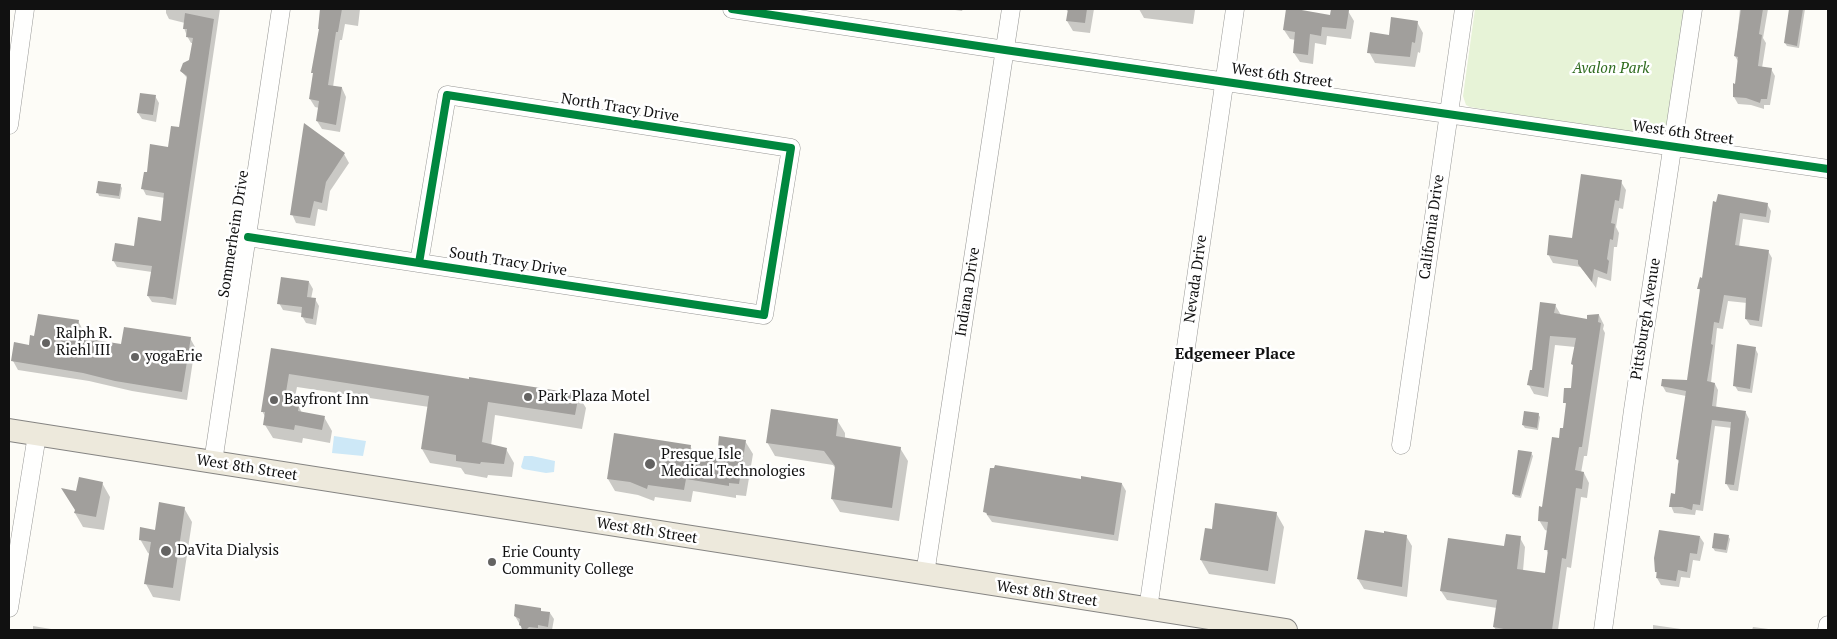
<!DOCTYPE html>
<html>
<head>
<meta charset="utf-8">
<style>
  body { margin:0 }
  #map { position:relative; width:1837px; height:639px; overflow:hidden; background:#fdfcf7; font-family:"PT Serif",serif }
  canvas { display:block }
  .frame { position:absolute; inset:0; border:10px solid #111; pointer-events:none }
</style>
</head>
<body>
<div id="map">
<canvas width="1837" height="639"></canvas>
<div class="frame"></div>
</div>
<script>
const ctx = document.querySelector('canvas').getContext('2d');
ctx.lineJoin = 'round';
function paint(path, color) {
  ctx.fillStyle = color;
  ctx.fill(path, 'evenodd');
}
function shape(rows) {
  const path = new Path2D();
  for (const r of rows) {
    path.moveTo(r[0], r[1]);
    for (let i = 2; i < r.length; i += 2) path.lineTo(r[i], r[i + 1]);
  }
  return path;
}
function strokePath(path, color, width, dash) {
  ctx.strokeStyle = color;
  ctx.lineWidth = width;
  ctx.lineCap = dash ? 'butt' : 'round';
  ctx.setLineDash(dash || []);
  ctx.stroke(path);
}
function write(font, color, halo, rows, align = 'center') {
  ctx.font = font + ' "PT Serif",serif';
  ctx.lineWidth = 5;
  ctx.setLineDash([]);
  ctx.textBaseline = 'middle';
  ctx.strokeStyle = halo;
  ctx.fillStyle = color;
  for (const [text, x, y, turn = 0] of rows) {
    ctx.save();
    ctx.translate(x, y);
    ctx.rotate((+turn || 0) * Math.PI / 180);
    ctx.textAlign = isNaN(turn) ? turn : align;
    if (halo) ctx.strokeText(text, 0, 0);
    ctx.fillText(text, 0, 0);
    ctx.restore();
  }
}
const green = shape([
  [1475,9,1684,9,1667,128,1658,134,1625,132,1470,107,1466,105,1463,96]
]);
const water = shape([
  [334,436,366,441,363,456,332,453],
  [524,456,532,456,555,461,554,472,546,473,523,469,521,467]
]);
const shadow = shape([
  [166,9,220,9,176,305,152,302,148,296,152,272,117,267,113,260,135,247,162,222,165,198,146,195,143,189,148,174,169,148,180,129,188,79,181,71,190,61,193,43,191,43,187,36,184,28,185,23,169,19,166,13],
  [322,9,360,9,358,26,345,24,342,40,340,40,333,87,342,88,346,97,340,132,322,129,317,121,319,108,315,107,310,99],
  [948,9,963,9,962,11],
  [1065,9,1094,9,1090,33,1073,31,1067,21,1069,12],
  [1139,9,1198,9,1198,10,1195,10,1193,24,1144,18],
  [1287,9,1331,16,1332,9,1348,11,1354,21,1351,39,1327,36,1326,45,1315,43,1313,64,1300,62,1294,53,1296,40,1290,39,1284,30],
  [1740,9,1768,9,1763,38,1766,43,1762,68,1771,69,1775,76,1770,105,1764,105,1764,109,1751,105,1738,104,1734,97,1739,63,1735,56],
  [1791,9,1805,9,1799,48,1787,46,1785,43],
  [1417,22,1423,33,1420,53,1418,52,1415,67,1375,63,1369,52,1390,36],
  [155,96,159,103,156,122,142,119,138,113],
  [344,154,349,163,330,191,327,211,318,209,315,226,296,223,292,214],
  [1621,182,1626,190,1623,209,1619,208,1616,227,1619,233,1617,247,1614,247,1611,281,1598,277,1596,288,1581,267,1553,263,1548,254,1573,240],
  [120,185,122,188,120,199,99,196,98,193],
  [1714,203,1767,204,1771,211,1769,223,1743,219,1739,247,1768,251,1772,258,1762,327,1750,325,1746,319,1747,303,1728,301,1723,329,1717,328,1711,383,1715,384,1718,390,1716,408,1746,413,1749,419,1738,491,1730,490,1726,483,1732,428,1715,426,1703,511,1696,510,1695,515,1674,513,1671,506,1676,495,1680,464,1677,459,1686,396,1666,392,1662,385,1688,382,1701,293,1699,288,1703,279],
  [309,282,313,289,311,299,315,299,319,306,316,325,306,323,302,316,302,313,283,310,279,303],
  [1555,305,1561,315,1588,320,1599,315,1604,325,1603,329,1605,333,1587,456,1584,456,1581,473,1584,473,1589,483,1587,498,1581,497,1571,568,1567,567,1558,630,1496,630,1494,627,1497,608,1447,600,1441,591,1520,538,1525,547,1523,571,1546,575,1549,555,1546,549,1548,531,1545,530,1539,520,1564,429,1567,406,1565,402,1572,390,1575,347,1555,345,1548,397,1534,394,1529,385],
  [78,321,83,330,81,339,122,345,190,338,195,347,187,400,132,391,89,381,18,370,13,361,30,346,35,337],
  [1755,348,1758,354,1752,393,1738,391,1735,386],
  [272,349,470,380,578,395,586,408,582,429,495,415,491,446,506,449,514,463,512,477,488,475,487,478,465,474,461,468,430,463,422,449,429,407,297,387,293,407,299,407,302,413,324,417,332,431,330,443,303,438,302,443,273,438,265,425,266,418,262,411],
  [1538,414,1540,417,1538,430,1525,428,1523,425],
  [837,420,845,433,845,439,900,448,908,461,899,521,840,512,832,499,836,469,833,465,775,456,767,442],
  [745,441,753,454,746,496,736,495,736,498,693,491,691,502,655,497,654,501,638,495,615,491,608,479,690,446,695,455,719,459],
  [1531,453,1533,456,1521,498,1515,497,1513,494],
  [1082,480,1122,484,1126,491,1118,541,992,522,985,512],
  [102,483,110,497,104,530,83,527,75,513],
  [184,508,192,522,180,601,153,597,146,584,150,554,148,553,140,539,156,531],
  [1276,513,1284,527,1275,584,1209,574,1201,560],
  [1406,536,1412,546,1407,597,1364,589,1358,579],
  [1728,536,1730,539,1727,553,1715,551,1713,548],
  [1700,537,1704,543,1700,561,1693,560,1690,578,1681,577,1679,587,1661,585,1657,578,1656,571],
  [540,609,542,613,550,613,554,619,552,630,523,630,515,616],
  [1653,625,1688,630,1653,630],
  [33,626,57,630,33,630],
  [1753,627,1776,630,1752,630]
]);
const building = shape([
  [320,9,342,9,338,32,336,32,328,85,342,87,336,125,316,121,319,101,309,99,313,73,311,73,319,29,318,29],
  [1068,9,1087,9,1085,23,1066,21],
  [1286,9,1296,9,1330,15,1331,9,1349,10,1346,29,1322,27,1321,36,1310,34,1308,55,1293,53,1295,32,1283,30],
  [1741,9,1763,9,1759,34,1762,35,1758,66,1772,68,1767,99,1761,99,1760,103,1746,98,1733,97,1733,83,1735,84,1738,57,1734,56],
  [1789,9,1803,9,1797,46,1784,43],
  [185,13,214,19,173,299,164,297,147,296,152,266,112,261,115,243,134,246,138,217,161,221,164,193,141,189,144,172,147,172,150,144,168,147,171,126,179,127,187,76,180,71,183,63,189,60,193,38,186,37,187,29,183,29],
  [1391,17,1418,21,1415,43,1412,42,1410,57,1367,53,1370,32,1389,35],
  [140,93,156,95,153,115,137,113],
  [304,123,345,153,326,182,322,203,314,201,310,218,290,215],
  [1581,174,1622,180,1619,201,1615,200,1611,223,1615,224,1613,240,1610,239,1607,259,1609,261,1607,274,1594,269,1592,282,1578,264,1578,260,1547,255,1549,235,1572,238],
  [98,181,121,184,119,196,96,193],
  [1718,194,1768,203,1766,217,1740,213,1735,245,1769,250,1759,321,1745,319,1746,298,1724,295,1719,323,1714,322,1711,344,1713,345,1707,381,1715,383,1712,406,1746,411,1734,485,1725,484,1731,422,1712,420,1700,505,1693,504,1692,510,1682,507,1669,507,1671,493,1675,494,1678,464,1679,460,1676,459,1686,391,1661,386,1662,379,1687,380,1700,289,1697,289,1700,277,1702,278,1713,201,1716,202],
  [281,277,309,281,307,297,316,298,313,319,301,317,302,307,277,304],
  [1540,302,1556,304,1554,313,1587,319,1587,315,1599,314,1598,322,1601,323,1582,447,1579,447,1575,470,1584,472,1582,489,1576,488,1566,559,1562,558,1552,630,1509,630,1493,627,1497,600,1440,591,1448,538,1504,546,1506,534,1521,536,1517,569,1545,573,1548,550,1544,550,1548,522,1538,521,1539,506,1542,507,1552,437,1559,438,1560,428,1563,428,1566,403,1563,403,1564,388,1571,388,1573,365,1571,364,1576,338,1550,336,1544,388,1527,385,1530,370,1532,370],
  [38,314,79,320,76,337,121,344,124,327,191,337,182,392,115,381,83,373,11,361,14,342,29,345,30,335,34,336],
  [1737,344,1756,347,1750,389,1733,386],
  [271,348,469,379,469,377,579,394,575,415,488,402,482,442,507,448,504,464,481,462,480,464,456,461,456,455,421,449,429,396,289,374,284,404,299,406,298,411,325,416,322,430,295,425,294,430,263,425,265,412,261,412],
  [771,409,838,419,836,436,901,447,892,508,831,499,835,466,824,451,766,443],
  [1524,411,1539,413,1537,428,1522,425],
  [614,433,691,445,690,453,717,458,719,436,746,440,739,484,729,483,729,486,686,479,684,490,648,485,647,489,630,482,607,479],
  [1518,450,1532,452,1520,496,1512,494],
  [995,465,1081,479,1081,476,1122,483,1114,535,987,515,987,513,983,512,990,468,994,468],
  [79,477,103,482,96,517,74,513,75,510,61,488,76,491],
  [159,502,185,507,173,588,144,584,151,542,139,540,140,527,155,530],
  [1215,503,1277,512,1268,571,1200,560,1205,528,1212,529],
  [1365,530,1384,533,1384,531,1407,535,1402,587,1357,579],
  [1659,530,1700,536,1697,554,1690,553,1687,572,1678,570,1676,581,1656,578,1657,572,1655,572,1654,558],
  [1714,533,1729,535,1726,550,1712,548],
  [515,604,541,608,541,611,550,612,548,627,538,625,538,628,529,627,526,630,522,630,521,626,519,625,520,619,514,616]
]);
const minor = shape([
  [732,9,1005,50,1828,169],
  [9,125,25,9],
  [248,237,419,263,764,315,791,148,447,95,419,263],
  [1401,445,1464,9],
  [213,462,281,9],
  [925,574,1011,9],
  [9,608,37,435],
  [1148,609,1235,9],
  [1603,630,1633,410,1693,9],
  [1827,630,1828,625]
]);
const major = shape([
  [9,430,1286,630]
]);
const cycleway = shape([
  [732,9,1005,50,1828,169],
  [248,237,419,263,764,315,791,148,447,95,419,263]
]);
const markers = [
  [46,343,5,"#646362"],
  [135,357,5,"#646362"],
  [528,397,5,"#646362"],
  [274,400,5,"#646362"],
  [650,464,6,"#646362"],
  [166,551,6,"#646362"],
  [492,562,5,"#646362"]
];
const parkNames = [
  ["Avalon Park",1611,69]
];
const streetNames = [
  ["West 6th Street",1282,76,8],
  ["North Tracy Drive",620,108,9],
  ["West 6th Street",1683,133,8],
  ["California Drive",1432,227,-82],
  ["Sommerheim Drive",234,234,-81],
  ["South Tracy Drive",508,262,9],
  ["Nevada Drive",1196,279,-82],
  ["Indiana Drive",968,292,-81],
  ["Pittsburgh Avenue",1646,319,-81],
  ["West 8th Street",247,468,9],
  ["West 8th Street",647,531,9],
  ["West 8th Street",1047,594,9]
];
const poiNames = [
  ["Ralph R.",56,334],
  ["Riehl III",56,351],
  ["yogaErie",145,357],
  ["Park Plaza Motel",538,397],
  ["Bayfront Inn",284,400],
  ["Presque Isle",661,455],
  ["Medical Technologies",661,472],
  ["DaVita Dialysis",177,551],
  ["Erie County",502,553],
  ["Community College",502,570]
];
const neighbourhoodNames = [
  ["Edgemeer Place",1235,354]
];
paint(green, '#e7f3d7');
paint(water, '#cde8f7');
paint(shadow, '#0003');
paint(building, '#a19f9c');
strokePath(minor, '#979795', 19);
strokePath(major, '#858482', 24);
strokePath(minor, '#fffffe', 18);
strokePath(major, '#ede9dc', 22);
strokePath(cycleway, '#00873e', 8);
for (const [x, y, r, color] of markers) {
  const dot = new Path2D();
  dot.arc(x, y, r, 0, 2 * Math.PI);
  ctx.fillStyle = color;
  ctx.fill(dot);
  strokePath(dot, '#fff', 2);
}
write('italic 15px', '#2f6b1f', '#fff', parkNames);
write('15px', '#111', '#fff', streetNames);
write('15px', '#111', '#fff', poiNames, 'left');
write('bold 16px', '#111', '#fff', neighbourhoodNames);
</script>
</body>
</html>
